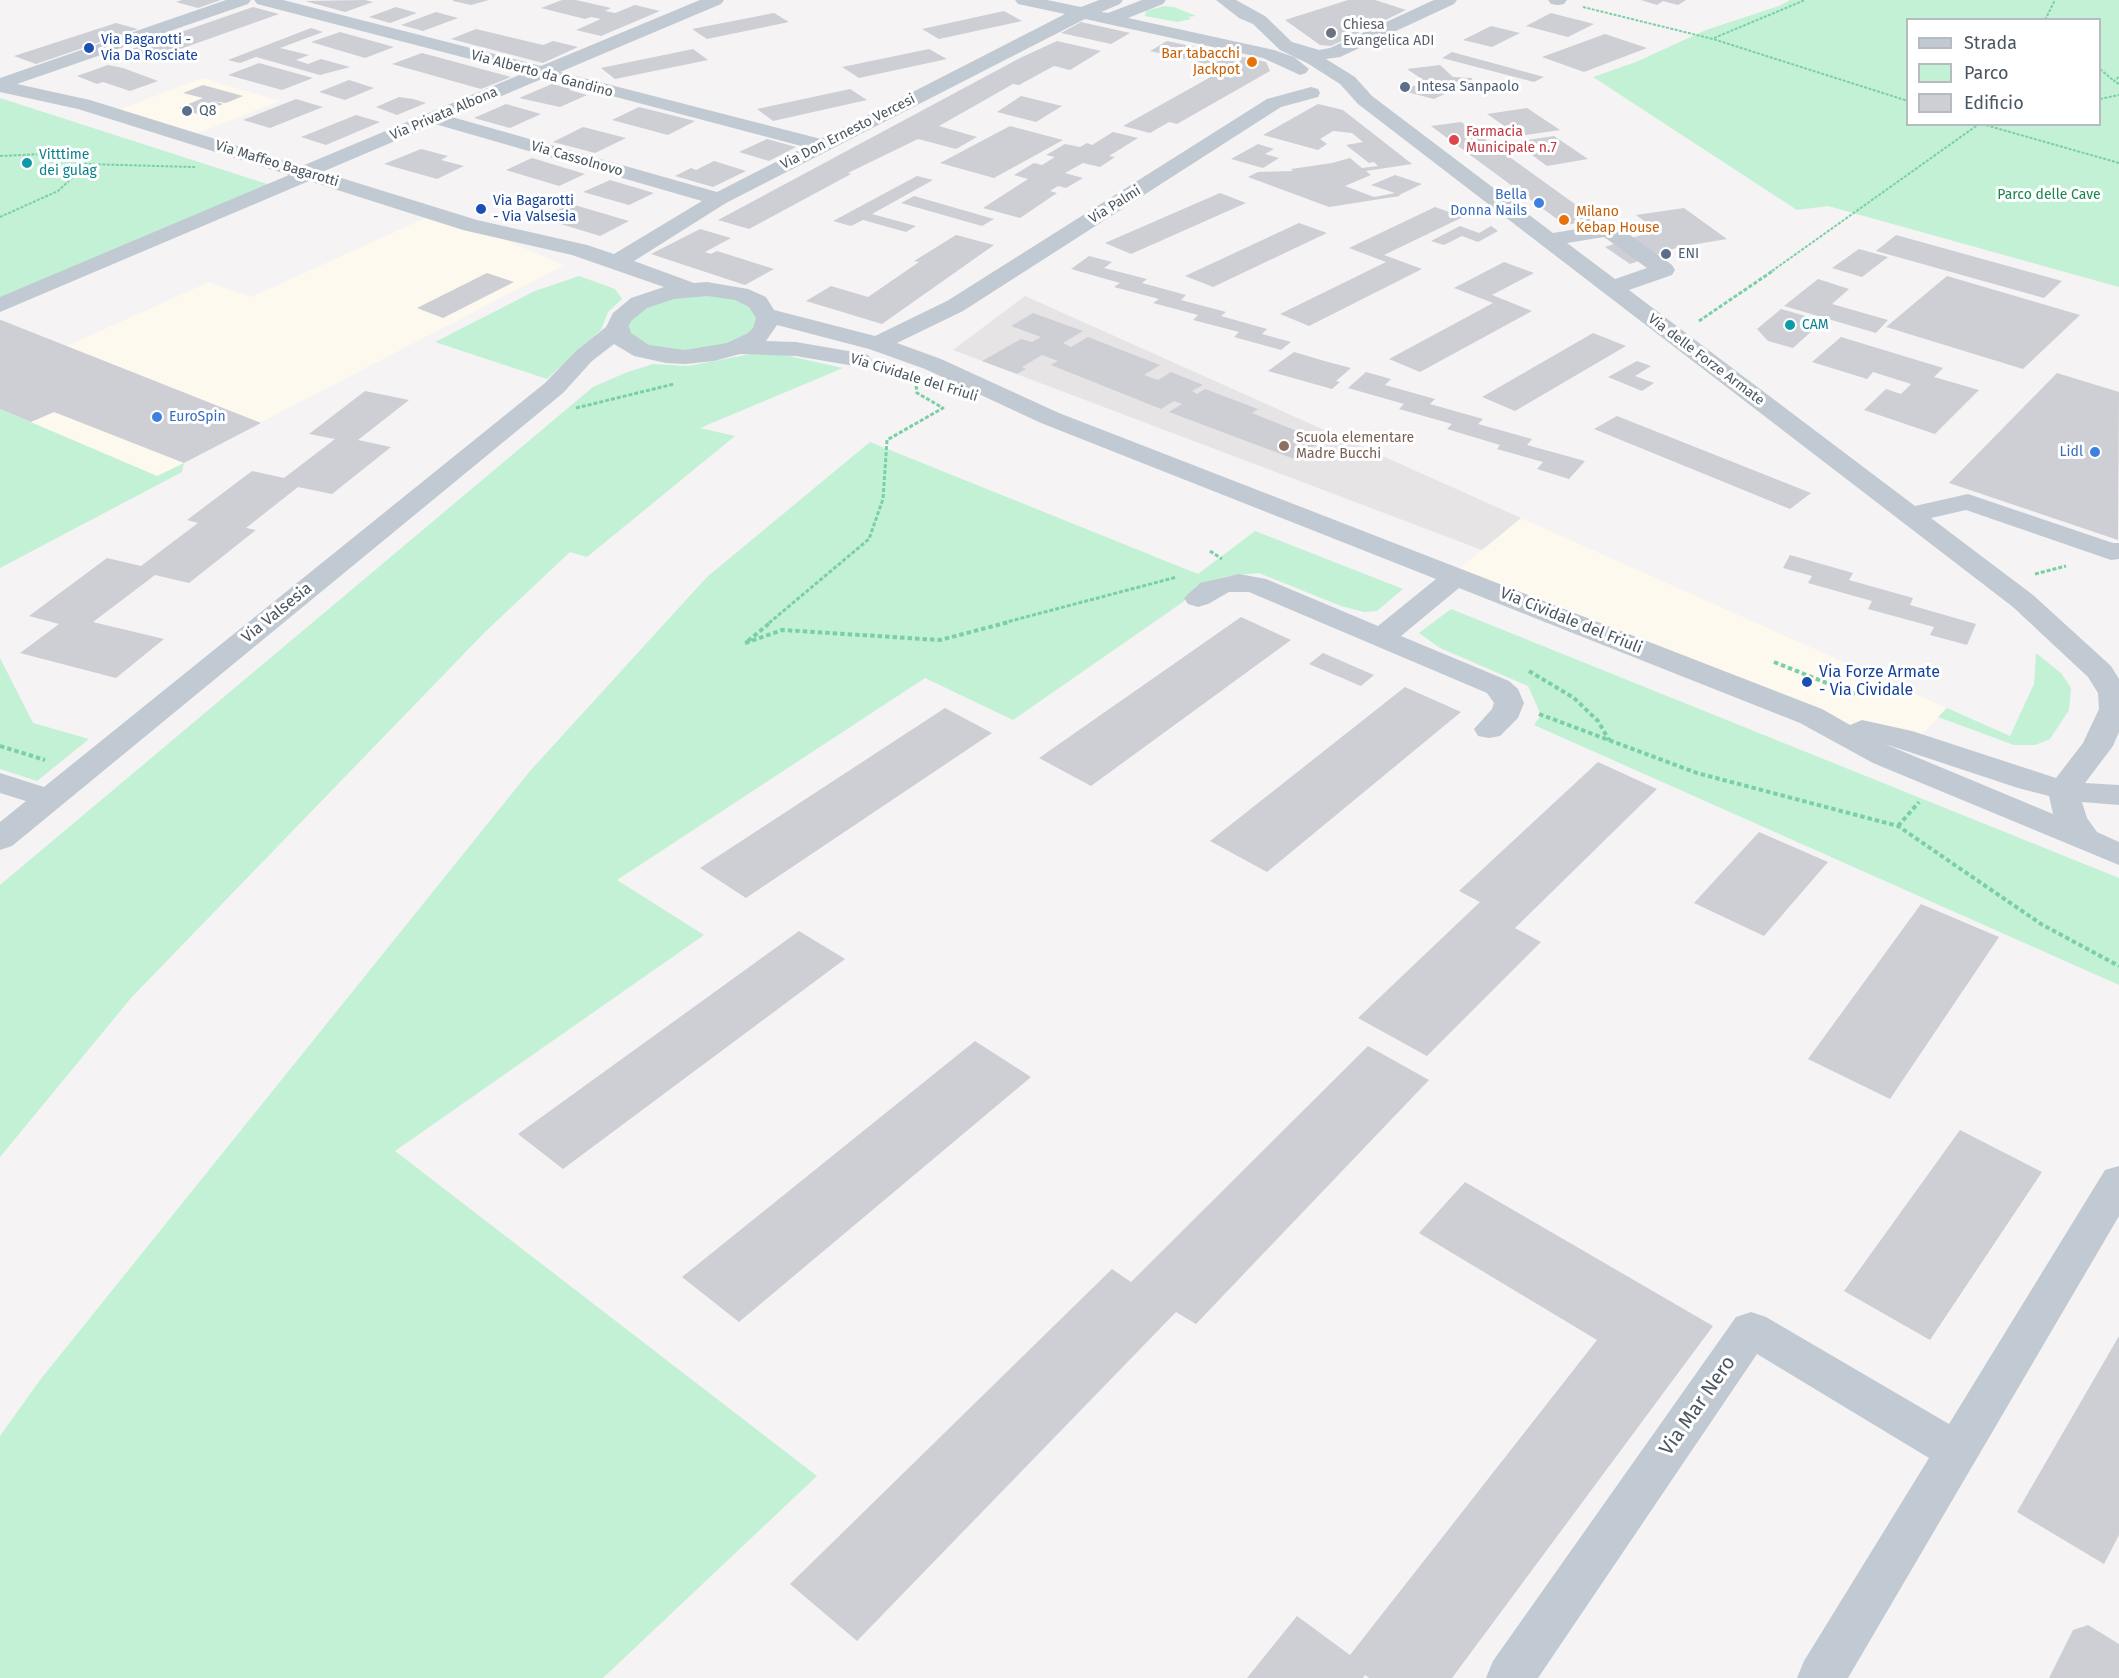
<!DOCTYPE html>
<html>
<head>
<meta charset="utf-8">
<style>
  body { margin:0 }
  #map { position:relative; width:2119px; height:1678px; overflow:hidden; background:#f5f3f3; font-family:"Fira Sans",sans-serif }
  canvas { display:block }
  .legend { position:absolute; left:1906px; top:18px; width:195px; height:108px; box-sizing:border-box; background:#fff; border:2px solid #b7bbc0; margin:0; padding:8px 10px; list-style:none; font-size:18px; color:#4a5661 }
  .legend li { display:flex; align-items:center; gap:12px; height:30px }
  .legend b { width:30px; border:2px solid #b7bbc0 }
</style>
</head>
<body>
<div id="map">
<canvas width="2119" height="1678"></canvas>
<ul class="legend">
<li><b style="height:8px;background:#c1cad2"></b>Strada</li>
<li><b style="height:16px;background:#c3f1d5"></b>Parco</li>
<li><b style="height:16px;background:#cdcfd5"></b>Edificio</li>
</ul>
</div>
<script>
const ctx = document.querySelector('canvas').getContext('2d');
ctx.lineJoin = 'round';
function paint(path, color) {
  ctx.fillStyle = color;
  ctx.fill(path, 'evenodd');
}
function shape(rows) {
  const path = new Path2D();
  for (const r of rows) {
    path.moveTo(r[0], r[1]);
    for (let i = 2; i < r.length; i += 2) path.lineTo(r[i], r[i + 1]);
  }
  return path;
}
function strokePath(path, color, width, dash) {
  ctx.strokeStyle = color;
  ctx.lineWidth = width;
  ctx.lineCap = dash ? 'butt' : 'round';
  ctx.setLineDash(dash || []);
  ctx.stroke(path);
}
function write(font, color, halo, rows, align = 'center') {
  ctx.font = font + ' "Fira Sans",sans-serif';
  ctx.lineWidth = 6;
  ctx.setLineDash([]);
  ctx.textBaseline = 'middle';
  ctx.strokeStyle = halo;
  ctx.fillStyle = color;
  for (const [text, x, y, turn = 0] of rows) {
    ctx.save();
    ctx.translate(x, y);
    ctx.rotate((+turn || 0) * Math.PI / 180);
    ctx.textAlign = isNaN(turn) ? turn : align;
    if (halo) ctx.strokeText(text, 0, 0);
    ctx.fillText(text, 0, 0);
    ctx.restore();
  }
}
const commercial = shape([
  [202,78,280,101,193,135,115,111],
  [434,214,470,225,564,265,158,476,0,409,0,376,209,282,251,297],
  [1521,518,1947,708,1915,742,1836,722,1456,571]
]);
const education = shape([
  [1025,296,1521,518,1482,550,953,350]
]);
const green = shape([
  [1790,0,2119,0,2119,287,1828,206,1797,210,1593,77,1636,62,1706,30,1779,6],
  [1908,20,2100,20,2100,124,1908,124],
  [1164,6,1174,7,1196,16,1188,17,1191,19,1177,22,1145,16,1146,11],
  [0,98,270,185,0,299],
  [579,276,615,289,622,299,608,312,601,330,547,379,435,342,535,291],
  [713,295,733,298,747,304,755,313,757,323,750,333,735,342,700,351,657,349,636,340,629,331,630,321,637,312,670,298],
  [751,354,784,355,843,368,700,428,735,436,587,557,570,552,485,632,131,998,0,1157,0,885,593,387,625,373,653,364,688,366],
  [0,409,157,476,184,463,182,472,0,568],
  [870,442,1198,574,1255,531,1403,589,1377,611,1364,612,1341,606,1259,573,1228,576,1197,585,1183,602,1013,720,925,678,617,880,704,935,395,1151,817,1476,603,1678,0,1678,0,1436,40,1380,530,771,707,577],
  [1451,609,2119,878,2119,985,1534,725,1541,715,1528,686,1440,648,1419,633],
  [2036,653,2061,673,2071,688,2069,710,2050,739,2035,745,2014,745,1938,717,1947,708,2010,736,2034,684],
  [0,658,33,723,89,739,37,781,0,769]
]);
const building = shape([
  [182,0,221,0,198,8,176,2],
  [365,0,373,2,345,12,305,1],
  [489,0,471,5,453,1,453,0],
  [562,0,576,0,611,8,605,11,615,13,635,5,660,11,601,36,576,30,601,19,591,17,585,19,541,8],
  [1348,0,1375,0,1406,10,1331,46,1320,45,1285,20],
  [1641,0,1686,0,1678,5,1663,1,1657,5],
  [253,7,279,14,155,58,129,50],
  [396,7,417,13,390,23,369,17],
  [1004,11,1022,21,939,39,922,29],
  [436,12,458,18,423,31,401,25],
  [774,13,789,22,707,39,692,29],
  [1551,13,1594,24,1568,37,1526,26],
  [1081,22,1130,33,1111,44,1061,33],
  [116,23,138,29,36,64,14,56],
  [1491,26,1520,33,1492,47,1463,40],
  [311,28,323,32,280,48,309,55,296,60,308,64,321,59,350,67,320,75,256,57,240,63,228,60],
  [476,29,543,45,553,41,578,47,543,63,451,39],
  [340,32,394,47,365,58,311,42],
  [1605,34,1647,48,1584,72,1542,57],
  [1057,41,1101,51,1070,70,1054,66,1019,85,1013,84,939,126,977,137,956,149,918,139,848,173,851,174,749,229,718,220,1020,58],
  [1167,41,1266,62,1270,71,1177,124,1169,122,1150,133,1123,126,1216,74,1231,78,1241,72,1150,51],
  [693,49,708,60,615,79,601,68],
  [929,49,947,59,859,78,842,67],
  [1452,52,1544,77,1534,82,1442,58],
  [422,53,511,77,481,89,392,64],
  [259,63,313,78,282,90,228,75],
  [108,65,123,68,158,81,130,91,103,82,97,84,77,76],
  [1440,65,1453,77,1472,78,1473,90,1455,89,1434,99,1403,91,1425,81,1407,69],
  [349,80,374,88,345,100,319,92],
  [552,84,572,89,569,90,587,95,560,107,519,98],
  [203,85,243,96,226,103,213,101,223,104,198,114,179,108,203,98,183,93],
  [850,89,867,100,773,121,757,109],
  [1021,96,1062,106,1036,122,997,112],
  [399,97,413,99,426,103,397,115,376,107],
  [296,99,323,107,270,128,243,120],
  [506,104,541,114,510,128,474,118],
  [1318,104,1343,110,1412,164,1366,171,1371,175,1345,186,1374,197,1395,193,1371,185,1395,175,1422,184,1399,195,1400,196,1329,207,1248,177,1258,172,1293,171,1291,169,1332,163,1350,158,1362,168,1378,166,1374,162,1369,163,1346,145,1363,142,1352,133,1333,131,1320,139,1327,144,1318,150,1263,135],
  [639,107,695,121,668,135,612,120],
  [1527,108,1560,130,1519,136,1487,114],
  [356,115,380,122,326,145,301,137],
  [1461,122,1597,220,1565,225,1431,126],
  [1010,126,1063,140,994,178,940,163],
  [583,127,626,138,595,153,553,142],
  [1113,132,1138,138,1109,156,1115,157,1100,167,1083,163,1065,173,1083,178,1066,188,1058,186,1050,191,1057,193,1020,218,983,208,1028,179,1014,175,1034,163,1042,165,1055,157,1046,155,1065,144,1080,147,1087,143,1092,145],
  [1554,136,1588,159,1547,166,1514,142],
  [767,139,796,147,769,161,739,152],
  [1258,144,1274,149,1265,154,1279,158,1263,168,1231,159],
  [421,149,448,156,441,160,464,166,437,179,384,164],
  [532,158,585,174,559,186,506,170],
  [714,161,746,171,713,187,675,176,691,168,696,170],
  [917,176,933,180,872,214,916,226,906,232,863,220,851,226,833,221],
  [610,180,654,193,629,205,583,192],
  [1220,193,1246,203,1131,254,1105,243],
  [914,196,994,219,982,226,901,203],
  [571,204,629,221,600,236,541,218],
  [1435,207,1463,217,1384,255,1422,269,1309,326,1280,314,1386,262,1349,248],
  [1684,208,1727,239,1679,247,1630,264,1605,247,1656,230,1636,215],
  [1299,223,1327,233,1213,287,1185,276],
  [1460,226,1479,233,1491,226,1498,231,1478,242,1462,236,1444,245,1431,241],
  [700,229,731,238,705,252,711,254,717,251,774,269,745,285,651,254],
  [956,235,994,245,882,324,806,301,831,286,868,297,919,262,914,261],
  [1896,235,2062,281,2044,298,1876,251],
  [1859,249,1888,257,1862,277,1832,268],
  [1089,256,1112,262,1104,268,1147,279,1142,283,1186,295,1181,300,1226,312,1221,316,1267,329,1262,334,1291,342,1281,350,1234,337,1239,332,1193,320,1198,315,1153,303,1159,299,1114,287,1120,283,1071,269],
  [1504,262,1534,273,1492,295,1532,311,1420,372,1389,359,1493,303,1454,288],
  [487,273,514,282,443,318,417,308],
  [1947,276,2080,315,2023,369,1886,327],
  [1818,279,1849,289,1832,304,1888,320,1876,333,1784,306],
  [1781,309,1823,321,1793,348,1768,341,1757,329],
  [1033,313,1083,331,1063,343,1071,347,1088,337,1160,365,1144,375,1158,380,1171,372,1203,385,1192,391,1197,394,1205,389,1258,409,1252,413,1322,441,1294,459,1169,412,1182,404,1174,401,1161,409,1051,365,1058,361,1042,355,1022,367,1026,369,1017,374,982,361,1021,339,1032,342,1041,337,1011,326],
  [0,320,1,320,261,423,184,463,54,412,31,422,0,409],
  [1593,333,1626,346,1515,411,1482,397],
  [1841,337,1943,368,1934,377,1979,390,1935,434,1864,410,1886,389,1901,394,1911,384,1873,372,1867,379,1812,362],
  [1294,352,1328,362,1351,368,1336,381,1340,382,1332,389,1268,371],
  [1637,361,1651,366,1635,376,1654,383,1642,391,1608,377],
  [1366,372,1391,379,1385,385,1435,399,1430,404,1483,419,1478,424,1532,439,1527,445,1585,461,1569,479,1537,469,1543,462,1497,449,1500,445,1447,429,1452,424,1399,409,1404,404,1348,388],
  [2057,373,2119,392,2118,540,1949,483],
  [365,391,409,400,358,440,391,447,332,494,298,487,246,528,256,530,189,583,155,575,93,622,164,639,116,678,20,653,59,624,29,616,107,558,141,566,198,523,187,520,252,471,284,478,335,439,309,434],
  [1617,416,1811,493,1790,509,1594,429],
  [1790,555,1853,573,1849,580,1913,598,1910,605,1976,624,1967,645,1930,635,1934,627,1868,609,1872,601,1808,583,1812,576,1783,568],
  [1241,617,1291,640,1091,786,1039,758],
  [1323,653,1374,675,1361,686,1309,664],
  [1405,687,1461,712,1267,872,1210,841],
  [945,708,992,733,746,898,700,868],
  [1598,762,1657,789,1515,928,1541,942,1427,1056,1358,1018,1480,902,1459,891],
  [1759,832,1828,862,1764,936,1694,903],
  [1921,904,1999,937,1890,1099,1808,1059],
  [799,931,845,959,563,1169,518,1134],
  [975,1041,1031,1077,739,1322,682,1277],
  [1368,1046,1429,1080,1196,1324,1176,1312,857,1641,790,1584,1112,1269,1131,1282],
  [1960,1130,2042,1172,1930,1340,1844,1291],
  [1465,1182,1713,1326,1452,1678,1369,1678,1365,1675,1363,1678,1247,1678,1297,1616,1350,1655,1597,1340,1419,1233],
  [2119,1336,2119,1535,2104,1564,2017,1512],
  [2088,1625,2119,1644,2119,1678,2049,1678,2073,1630]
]);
const pathFar2 = shape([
  [1583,7,1713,39,1908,101],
  [2045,20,2055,0],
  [1714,38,1805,0],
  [2100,69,2114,81],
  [2119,77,2114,81,2119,84],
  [2100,99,2119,95],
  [1982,124,2119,163],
  [0,156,42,154,87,164,195,167],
  [0,217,58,191,87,164],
  [1772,271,1979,124]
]);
const pathFar1 = shape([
  [1699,321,1774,270],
  [576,408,674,384],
  [1210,551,1222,559],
  [2035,574,2066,566],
  [769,623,869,539,883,499,887,440,943,408,917,393,916,385],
  [1003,623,1177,577]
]);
const path = shape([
  [748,641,771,622],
  [745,643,782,630,940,640,1009,622],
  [1774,662,1857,695],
  [1529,671,1574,698,1598,721,1609,740],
  [1539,714,1697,773,1898,826,2041,924,2119,966],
  [0,746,45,760],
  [1898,826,1919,802]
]);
const minor = shape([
  [226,0,251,0,248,4,17,84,90,100,302,166,524,73,257,4,254,0,283,0,541,66,700,0,724,0,721,4,560,72,821,139,1065,14,1018,4,1015,0,1047,0,1081,7,1099,0,1123,0,1120,4,1101,12,1108,13,1142,0,1166,0,1163,4,1128,18,1274,50,1294,57,1309,69,1306,73,1300,75,1263,58,1085,19,726,203,634,261,694,283,707,282,748,289,766,297,774,310,875,336,947,301,1267,99,1311,87,1318,89,1320,93,1318,97,1281,107,963,311,897,343,941,359,1059,413,1822,709,1850,725,1862,720,1912,731,2056,778,2083,743,2099,709,2098,693,2088,677,2013,607,1358,104,1340,84,1307,63,1280,50,1253,24,1239,18,1216,0,1236,0,1265,16,1292,42,1319,50,1330,48,1434,0,1457,0,1454,4,1340,57,1326,59,1355,77,1372,96,1553,233,1608,224,1616,225,1672,265,1675,270,1672,275,1629,290,1915,506,1968,494,2113,543,2119,543,2119,559,2111,560,1966,510,1931,518,2033,595,2111,666,2119,679,2119,732,2113,746,2085,783,2119,785,2119,805,2082,802,2087,818,2097,832,2119,842,2119,865,1873,763,1800,723,1459,588,1401,636,1509,681,1518,689,1524,703,1518,718,1500,736,1489,738,1478,736,1474,729,1492,709,1494,703,1487,693,1249,592,1229,592,1208,604,1198,607,1188,604,1184,598,1200,583,1239,574,1266,579,1378,626,1436,579,1041,423,925,369,869,349,777,325,766,341,796,342,860,353,868,355,872,360,868,365,860,367,796,356,740,354,714,361,685,364,666,363,634,356,614,344,592,361,563,393,12,846,0,850,0,822,26,801,0,793,0,773,44,787,545,383,576,351,606,327,613,313,631,298,664,287,572,255,463,230,309,181,0,312,0,297,289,175,78,109,0,92,0,78,226,0],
  [544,78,805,147,717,192,452,117,544,78],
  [435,124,702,201,614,254,587,245,477,220,322,172,435,124],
  [1604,237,1647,268,1615,279,1567,243,1604,237],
  [707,296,735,300,749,307,756,318,753,328,748,333,727,343,685,350,649,345,631,333,629,326,631,321,647,308,674,299,707,296],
  [1885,744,2018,788,2049,796,2053,814,1885,744],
  [1548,0,1567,0,1564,4,1558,5,1551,4,1548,0],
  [2119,1166,2119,1216,1848,1678,1797,1678,1804,1661,1929,1458,1757,1354,1538,1678,1486,1678,1493,1661,1736,1317,1751,1312,1766,1317,1949,1424,2105,1170,2119,1166]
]);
const markers = [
  [1331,33,6,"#6b7280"],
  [89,48,6,"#1a4fb4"],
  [1252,62,6,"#e8710a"],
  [1405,87,6,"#5c6f8a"],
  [187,111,6,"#5c6f8a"],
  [1454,140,6,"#e0444e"],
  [27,163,6,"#0f9aa8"],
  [1539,203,6,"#3f7fe0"],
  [481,209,6,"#1a4fb4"],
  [1564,220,6,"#e8710a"],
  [1666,254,6,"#5c6f8a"],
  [1790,325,6,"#0f9aa8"],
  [157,417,6,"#3f7fe0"],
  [1284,446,6,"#8d6e63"],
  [2095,452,6,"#3f7fe0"],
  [1807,682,6,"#1a4fb4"]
];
const farWorshipnames = [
  ["Chiesa",1343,25],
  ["Evangelica ADI",1343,41]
];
const farTransitnames = [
  ["Via Bagarotti -",101,40],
  ["Via Da Rosciate",101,56],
  ["Via Bagarotti",493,201],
  ["- Via Valsesia",493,217]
];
const farFoodnames = [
  ["Bar tabacchi",1240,54],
  ["Jackpot",1240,70],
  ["Milano",1576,212,"left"],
  ["Kebap House",1576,228,"left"]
];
const farStreetnames = [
  ["Via Alberto da Gandino",542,74,15],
  ["Via Privata Albona",444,114,-23],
  ["Via Don Ernesto Vercesi",848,132,-27],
  ["Via Cassolnovo",577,159,16],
  ["Via Maffeo Bagarotti",277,164,17],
  ["Via Palmi",1115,205,-32],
  ["Via delle Forze Armate",1706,360,37],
  ["Via Cividale del Friuli",914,378,17]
];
const farServicenames = [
  ["Intesa Sanpaolo",1417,87],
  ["Q8",199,111],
  ["ENI",1678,254]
];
const farHealthnames = [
  ["Farmacia",1466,132],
  ["Municipale n.7",1466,148]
];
const farCulturenames = [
  ["Vitttime",39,155],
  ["dei gulag",39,171],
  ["CAM",1802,325]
];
const farShopnames = [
  ["Bella",1527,195],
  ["Donna Nails",1527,211],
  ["EuroSpin",169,417,"left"],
  ["Lidl",2083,452]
];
const farParknames = [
  ["Parco delle Cave",2049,195]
];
const farEducationnames = [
  ["Scuola elementare",1296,438],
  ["Madre Bucchi",1296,454]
];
const streetNames = [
  ["Via Valsesia",277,613,-39],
  ["Via Cividale del Friuli",1571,621,22]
];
const transitNames = [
  ["Via Forze Armate",1819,673],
  ["- Via Cividale",1819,691]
];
const nearStreetnames = [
  ["Via Mar Nero",1698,1406,-55]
];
paint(commercial, '#fdf9ef');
paint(education, '#e6e4e5');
paint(green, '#c3f1d5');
paint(building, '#cdcfd5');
strokePath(pathFar2, '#7ad0a6', 2, [3, 1.5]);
strokePath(pathFar1, '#7ad0a6', 3, [4, 2]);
strokePath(path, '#7ad0a6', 4, [4.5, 3]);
paint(minor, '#c1cad2');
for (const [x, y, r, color] of markers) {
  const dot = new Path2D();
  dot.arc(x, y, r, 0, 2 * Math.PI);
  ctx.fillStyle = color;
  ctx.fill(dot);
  strokePath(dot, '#fff', 2);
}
write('14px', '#5b616d', '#fff', farWorshipnames, 'left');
write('14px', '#164399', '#fff', farTransitnames, 'left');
write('14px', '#c56008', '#fff', farFoodnames, 'right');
write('14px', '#4a5661', '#fff', farStreetnames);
write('14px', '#4e5e75', '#fff', farServicenames, 'left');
write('14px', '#be3a42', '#fff', farHealthnames, 'left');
write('14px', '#0d838f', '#fff', farCulturenames, 'left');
write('14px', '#366cbe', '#fff', farShopnames, 'right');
write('14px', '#17864f', '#fff', farParknames);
write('14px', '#785e54', '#fff', farEducationnames, 'left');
write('16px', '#4a5661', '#fff', streetNames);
write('16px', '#164399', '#fff', transitNames, 'left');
write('20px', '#4a5661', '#fff', nearStreetnames);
</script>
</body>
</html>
